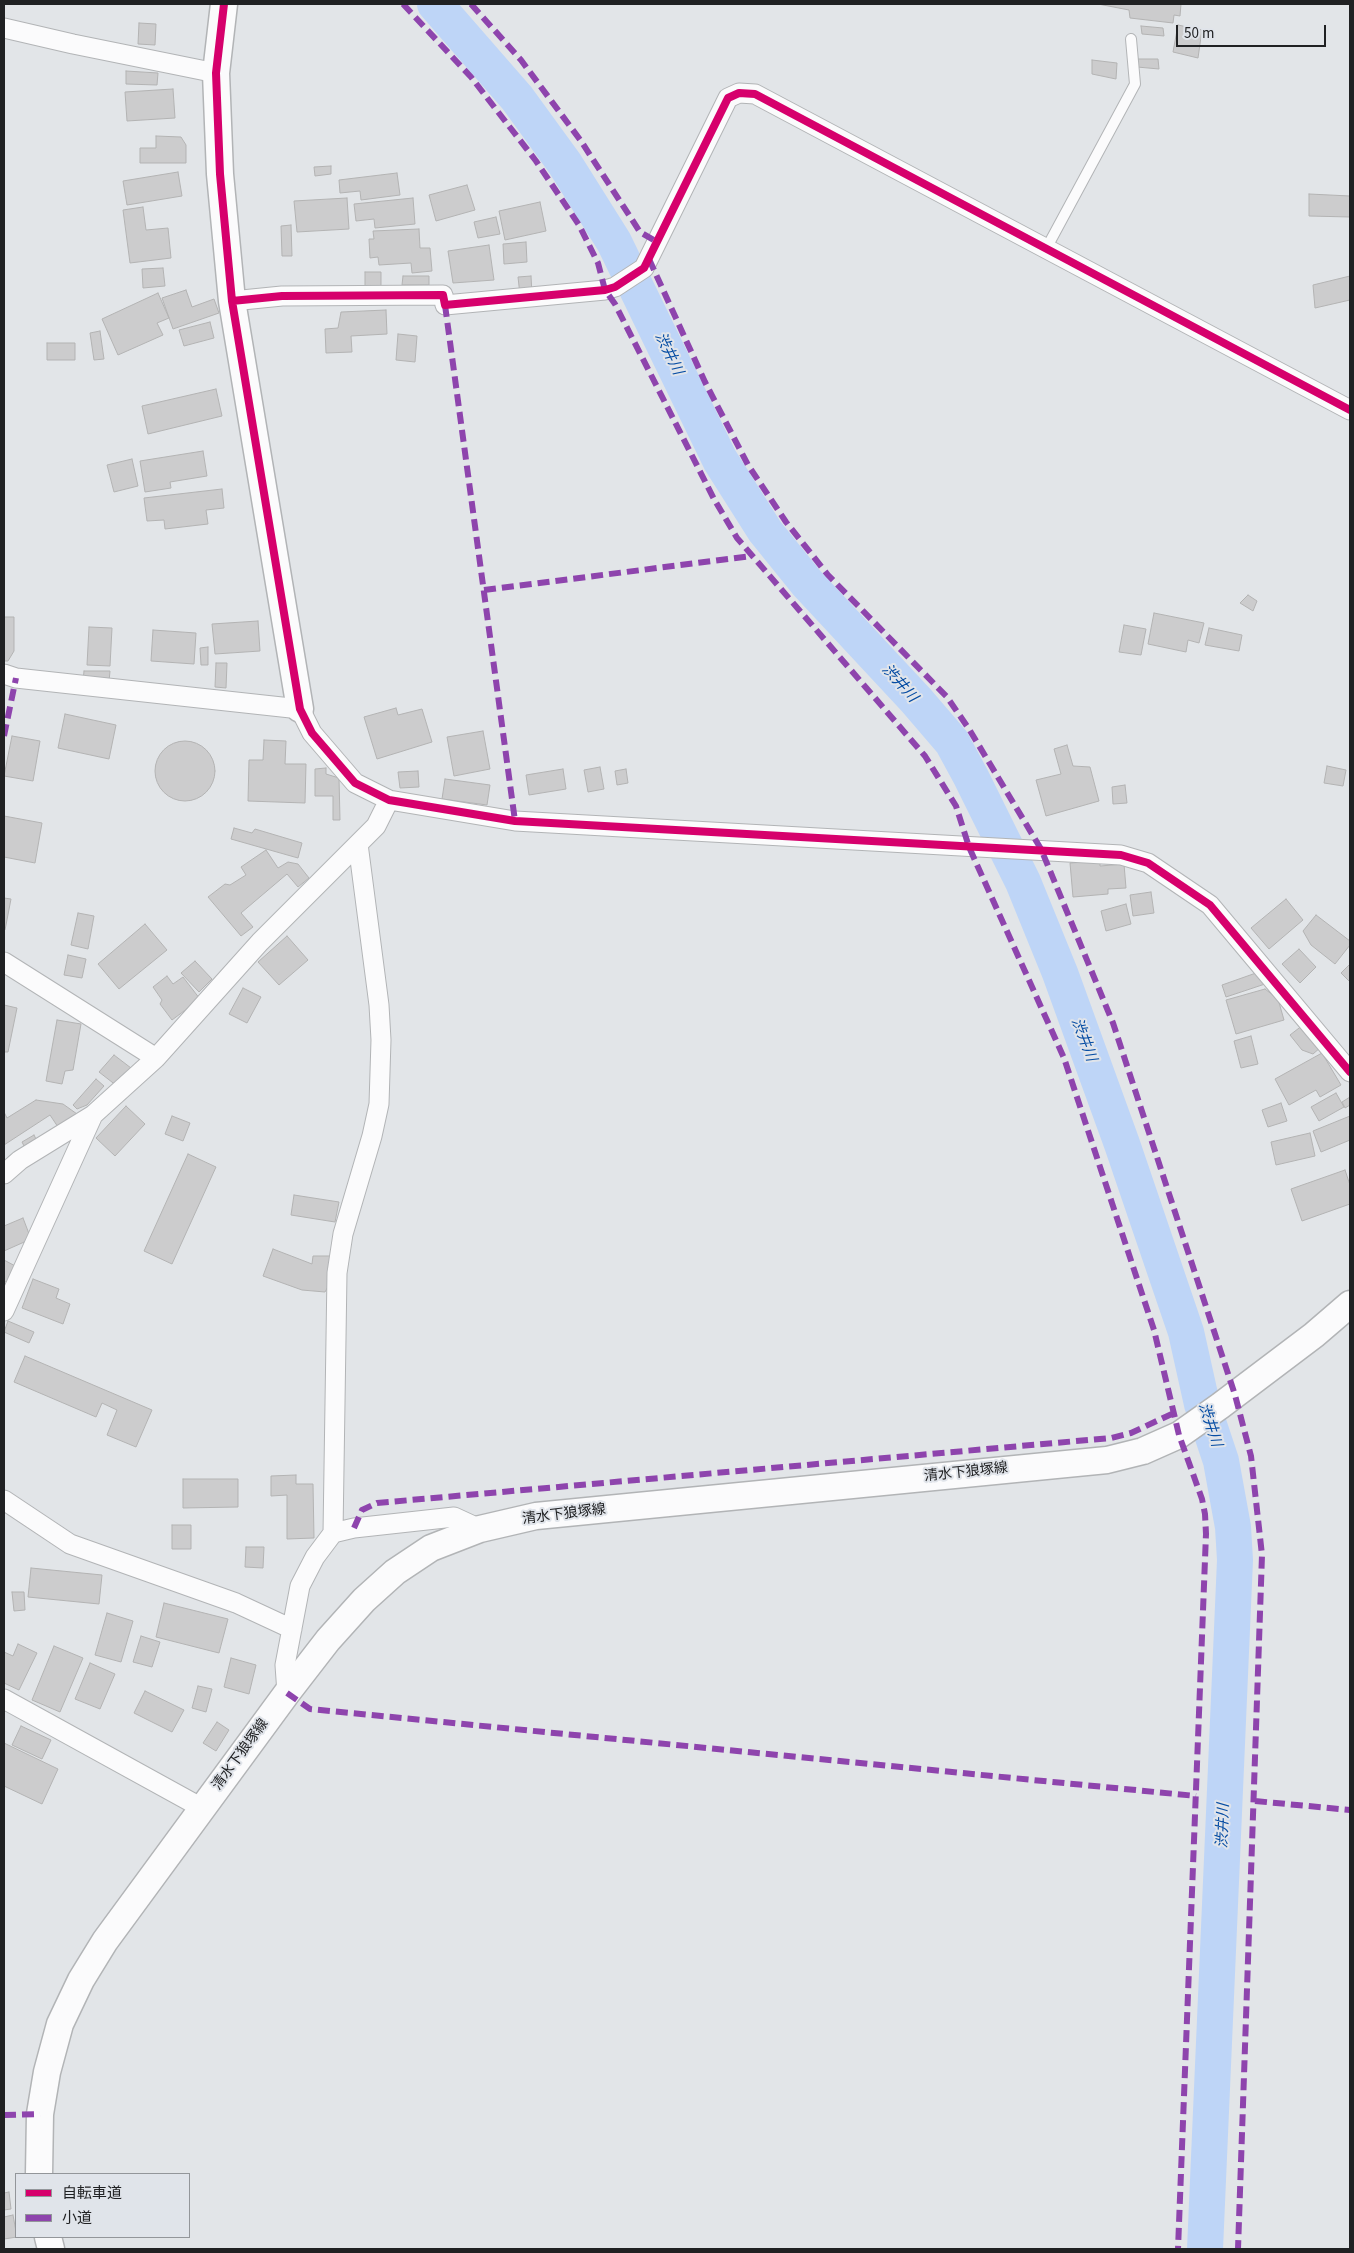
<!DOCTYPE html>
<html>
<head>
<meta charset="utf-8">
<style>
  body { margin:0 }
  #map { position:relative; width:1354px; height:2253px; overflow:hidden; background:#e2e5e8; font-family:"Source Sans 3","Noto Sans JP",sans-serif }
  canvas { display:block }
  .frame { position:absolute; inset:0; border:5px solid #202123; pointer-events:none }
  .legend { position:absolute; left:15px; top:2173px; width:175px; height:65px; box-sizing:border-box; background:#e0e4ea; border:1px solid #93969a; margin:0; padding:6px 9px; list-style:none; font-size:15px; color:#202123 }
  .legend li { display:flex; align-items:center; gap:10px; height:25px }
  .legend b { width:25px; border:1px solid #93969a }
  .scale { position:absolute; left:1176px; top:25px; width:150px; height:22px; box-sizing:border-box; border:2px solid #202123; border-top:0; padding-left:6px; font-size:15px; line-height:18px; white-space:nowrap; color:#202123; -webkit-text-stroke:4px #e0e4ea; paint-order:stroke }
</style>
</head>
<body>
<div id="map">
<canvas width="1354" height="2253"></canvas>
<div class="frame"></div>
<ul class="legend">
<li><b style="height:6px;background:#d6006c"></b>自転車道</li>
<li><b style="height:6px;background:#8e44ad"></b>小道</li>
</ul>
<div class="scale">50 m</div>
</div>
<script>
const ctx = document.querySelector('canvas').getContext('2d');
ctx.lineJoin = 'round';
function shape(rows) {
  const path = new Path2D();
  for (const r of rows) {
    if (r.length === 3) {
      path.moveTo(r[0] + r[2], r[1]);
      path.arc(r[0], r[1], r[2], 0, 2 * Math.PI);
      continue;
    }
    path.moveTo(r[0], r[1]);
    for (let i = 2; i < r.length; i += 2) path.lineTo(r[i], r[i + 1]);
  }
  return path;
}
function strokePath(path, color, width, dash) {
  ctx.strokeStyle = color;
  ctx.lineWidth = width;
  ctx.lineCap = dash ? 'butt' : 'round';
  ctx.setLineDash(dash || []);
  ctx.stroke(path);
}
function paint(path, color) {
  ctx.fillStyle = color;
  ctx.fill(path, 'evenodd');
}
function write(font, color, halo, rows, align = 'center') {
  ctx.font = font + ' "Source Sans 3","Noto Sans JP",sans-serif';
  ctx.lineWidth = 4;
  ctx.setLineDash([]);
  ctx.textBaseline = 'middle';
  ctx.strokeStyle = halo;
  ctx.fillStyle = color;
  for (const [text, x, y, turn = 0] of rows) {
    ctx.save();
    ctx.translate(x, y);
    ctx.rotate((+turn || 0) * Math.PI / 180);
    ctx.textAlign = isNaN(turn) ? turn : align;
    if (halo) ctx.strokeText(text, 0, 0);
    ctx.fillText(text, 0, 0);
    ctx.restore();
  }
}
const river = shape([
  [435,4,517,98,565,164,614,242,720,460,765,531,807,583,916,700,952,742,971,777,1023,882,1060,973,1122,1144,1186,1332,1202,1404,1221,1461,1233,1527,1235,1560,1205,2249]
]);
const building = shape([
  [1098,4,1181,4,1180,16,1174,15,1173,23,1130,18,1129,10,1098,4],
  [139,23,156,24,155,45,138,44,139,23],
  [1178,25,1202,30,1198,58,1173,52,1178,25],
  [1141,26,1163,28,1164,36,1142,34,1141,26],
  [1138,59,1158,59,1159,69,1137,67,1138,59],
  [1092,60,1117,63,1116,79,1092,74,1092,60],
  [126,71,158,73,157,85,126,84,126,71],
  [173,89,175,118,127,121,125,92,173,89],
  [156,136,181,137,186,145,186,163,140,163,140,148,156,148,156,136],
  [331,166,331,174,315,176,314,167,331,166],
  [178,172,182,196,127,205,123,181,178,172],
  [397,173,400,195,361,200,360,191,340,193,339,180,397,173],
  [467,185,475,210,436,221,429,195,467,185],
  [1309,194,1350,196,1350,217,1309,216,1309,194],
  [347,198,349,229,297,232,294,201,347,198],
  [413,198,415,224,375,228,374,219,356,221,354,204,413,198],
  [540,202,546,231,505,240,499,211,540,202],
  [143,207,146,230,168,228,171,258,130,263,123,210,143,207],
  [496,217,500,234,478,238,474,222,496,217],
  [291,225,292,256,282,256,281,226,291,225],
  [419,229,420,248,430,248,432,271,412,273,411,263,379,265,378,257,370,258,369,239,374,239,373,231,419,229],
  [526,242,527,262,504,264,503,244,526,242],
  [489,245,494,280,453,283,448,251,489,245],
  [163,268,165,286,143,288,142,269,163,268],
  [365,272,381,272,381,288,365,288,365,272],
  [403,276,429,276,429,285,402,285,403,276],
  [531,276,532,294,520,295,518,277,531,276],
  [1350,276,1350,300,1315,308,1313,285,1350,276],
  [186,290,192,307,214,299,219,313,173,329,162,298,186,290],
  [158,293,169,318,157,323,163,335,118,355,102,319,158,293],
  [386,310,387,334,351,336,352,352,326,353,325,329,338,328,341,312,386,310],
  [210,322,214,338,184,346,179,330,210,322],
  [100,331,104,359,94,360,90,333,100,331],
  [398,334,417,336,415,362,396,360,398,334],
  [47,343,75,343,75,360,47,360,47,343],
  [216,389,222,416,148,434,142,406,216,389],
  [203,451,207,476,170,482,171,488,145,492,140,461,203,451],
  [132,459,138,486,114,492,107,465,132,459],
  [222,489,224,508,206,510,208,524,165,529,164,520,147,521,144,498,222,489],
  [1248,595,1257,601,1253,611,1240,603,1248,595],
  [1154,613,1204,623,1199,643,1188,640,1186,652,1148,644,1154,613],
  [4,617,14,617,14,651,8,661,4,661,4,617],
  [258,621,260,651,215,654,212,624,258,621],
  [1124,625,1146,629,1141,655,1119,652,1124,625],
  [89,627,112,628,110,666,87,665,89,627],
  [1209,628,1242,635,1239,651,1205,645,1209,628],
  [153,630,196,633,194,664,151,661,153,630],
  [208,647,208,665,201,665,200,648,208,647],
  [216,663,227,663,226,688,215,687,216,663],
  [84,671,110,671,109,682,83,682,84,671],
  [396,708,398,715,422,709,432,742,377,759,364,717,396,708],
  [65,714,116,725,109,759,58,748,65,714],
  [483,731,490,769,454,776,447,737,483,731],
  [12,736,40,741,33,781,4,776,12,736],
  [264,740,286,741,285,764,306,764,305,803,248,801,249,760,263,760,264,740],
  [185,771,30],
  [1067,745,1073,766,1090,767,1099,801,1046,816,1036,780,1061,774,1054,749,1067,745],
  [1327,766,1346,770,1343,786,1324,783,1327,766],
  [600,767,604,789,588,792,584,770,600,767],
  [326,768,326,774,339,778,340,820,333,820,333,796,315,796,315,769,326,768],
  [563,769,566,789,529,795,526,775,563,769],
  [626,769,628,783,617,785,615,771,626,769],
  [418,771,419,787,400,788,398,772,418,771],
  [445,779,490,785,487,805,442,799,445,779],
  [1125,785,1127,803,1113,804,1112,787,1125,785],
  [4,816,42,823,35,863,4,857,4,816],
  [234,828,252,833,255,829,302,843,298,858,231,839,234,828],
  [266,850,278,868,288,862,298,864,309,878,298,887,287,874,241,913,253,927,241,936,208,897,225,884,230,885,246,875,241,867,266,850],
  [1100,861,1100,866,1124,864,1126,888,1108,889,1108,894,1073,897,1070,863,1100,861],
  [1151,892,1154,913,1133,916,1130,895,1151,892],
  [4,898,11,899,5,930,4,930,4,898],
  [1286,899,1303,920,1269,949,1251,928,1286,899],
  [1126,904,1131,924,1106,931,1101,911,1126,904],
  [78,913,94,916,88,949,71,945,78,913],
  [1316,915,1350,941,1350,945,1335,964,1311,945,1303,931,1316,915],
  [145,924,167,950,119,989,98,964,145,924],
  [287,936,308,960,279,985,258,962,287,936],
  [1299,949,1316,967,1300,983,1282,964,1299,949],
  [68,955,86,959,82,978,64,975,68,955],
  [195,961,212,979,199,992,181,973,195,961],
  [1350,964,1350,982,1341,973,1350,964],
  [1256,973,1265,984,1226,997,1222,985,1256,973],
  [167,976,173,984,183,977,200,999,172,1020,160,1004,162,1000,153,987,167,976],
  [243,988,261,997,247,1023,229,1014,243,988],
  [1265,989,1278,999,1284,1020,1236,1034,1226,1000,1265,989],
  [4,1005,17,1008,8,1052,4,1052,4,1005],
  [57,1020,81,1024,73,1070,65,1071,62,1084,46,1081,57,1020],
  [1303,1025,1321,1047,1313,1054,1302,1050,1290,1035,1303,1025],
  [1251,1036,1258,1064,1241,1068,1234,1041,1251,1036],
  [1322,1053,1341,1085,1320,1097,1316,1090,1289,1105,1275,1079,1322,1053],
  [114,1055,131,1068,117,1086,99,1072,114,1055],
  [96,1079,104,1086,87,1105,77,1109,73,1105,96,1079],
  [1336,1093,1344,1107,1319,1121,1311,1107,1336,1093],
  [1350,1097,1350,1105,1345,1108,1342,1102,1350,1097],
  [36,1100,63,1104,77,1114,58,1127,50,1115,4,1145,4,1112,7,1118,36,1100],
  [1281,1103,1287,1121,1268,1127,1262,1110,1281,1103],
  [126,1106,145,1124,115,1156,96,1138,126,1106],
  [172,1116,190,1123,183,1141,165,1134,172,1116],
  [1350,1116,1350,1140,1321,1152,1313,1131,1350,1116],
  [1310,1133,1315,1156,1276,1165,1271,1142,1310,1133],
  [34,1135,37,1141,25,1148,22,1142,34,1135],
  [188,1154,216,1167,172,1264,144,1251,188,1154],
  [1345,1170,1350,1185,1350,1204,1302,1221,1291,1189,1345,1170],
  [294,1195,339,1202,335,1222,291,1215,294,1195],
  [23,1218,31,1239,4,1251,4,1226,23,1218],
  [273,1249,312,1264,313,1256,331,1256,330,1283,325,1292,302,1290,263,1276,273,1249],
  [4,1260,19,1268,10,1284,4,1281,4,1260],
  [33,1279,59,1289,56,1298,70,1304,63,1324,22,1308,33,1279],
  [8,1321,34,1332,29,1343,4,1332,8,1321],
  [25,1356,152,1410,136,1447,107,1435,117,1410,102,1403,96,1417,14,1382,25,1356],
  [296,1475,296,1484,313,1484,314,1538,287,1539,287,1495,271,1496,271,1476,296,1475],
  [183,1479,238,1479,238,1507,183,1508,183,1479],
  [172,1525,191,1525,191,1549,172,1549,172,1525],
  [246,1547,264,1547,263,1568,245,1567,246,1547],
  [31,1568,102,1575,99,1604,28,1597,31,1568],
  [12,1592,24,1592,25,1610,14,1611,12,1592],
  [164,1603,228,1619,219,1653,156,1637,164,1603],
  [107,1613,133,1621,121,1662,95,1655,107,1613],
  [141,1636,160,1642,152,1667,133,1662,141,1636],
  [18,1644,37,1653,19,1690,4,1683,4,1652,13,1656,18,1644],
  [54,1646,83,1658,60,1712,32,1700,54,1646],
  [231,1658,256,1665,249,1694,224,1687,231,1658],
  [90,1663,115,1674,100,1709,75,1699,90,1663],
  [198,1686,212,1689,206,1712,192,1708,198,1686],
  [145,1691,184,1710,172,1732,134,1713,145,1691],
  [217,1722,229,1730,216,1751,203,1743,217,1722],
  [21,1726,51,1740,42,1759,12,1745,21,1726],
  [4,1743,58,1769,42,1804,4,1786,4,1743],
  [9,2192,11,2209,4,2210,4,2193,9,2192],
  [13,2215,17,2237,4,2239,4,2217,13,2215]
]);
const lane = shape([
  [1046,249,1135,84,1131,39]
]);
const street = shape([
  [4,28,73,44,216,73],
  [232,301,282,296,443,295,445,305,605,290,615,287,644,268,728,98,739,93,755,94,1350,410],
  [4,674,16,678,300,709,312,733,355,783,389,800,515,821,1121,855,1148,863,1210,905,1350,1072],
  [358,844,379,1005,381,1040,379,1104,372,1136,343,1234,337,1273,333,1533,354,1528,454,1517,480,1529],
  [4,962,156,1058],
  [4,1174,20,1160,93,1115,156,1058,260,942,376,826,389,800],
  [4,1311,93,1115],
  [4,1500,70,1544,236,1603,292,1629],
  [287,1693,285,1665,300,1586,315,1557,333,1533],
  [4,1699,202,1808]
]);
const secondary = shape([
  [224,4,216,73,220,174,232,301,300,709],
  [39,2174,40,2114,47,2072,60,2024,81,1980,105,1941,287,1693,328,1640,364,1600,395,1572,431,1548,480,1529,536,1516,1107,1460,1143,1451,1179,1435,1220,1406,1314,1335,1350,1304],
  [48,2237,51,2249]
]);
const quiet = shape([
  [403,4,471,77,536,161,579,225,598,263,605,290,615,304,714,499,737,538,925,756,956,806,969,847,1064,1058,1154,1330,1179,1435,1202,1499,1205,1514,1206,1534,1178,2249],
  [471,4,521,60,581,141,640,232,657,242],
  [649,259,705,382,748,465,786,522,828,575,947,697,969,729,1041,849,1113,1023,1235,1395,1251,1456,1262,1555,1238,2249],
  [445,305,515,821],
  [484,590,752,556],
  [4,736,16,678],
  [354,1528,362,1510,377,1503,1111,1438,1131,1433,1174,1413],
  [287,1693,310,1709,1196,1796],
  [1255,1801,1350,1810],
  [4,2115,40,2114]
]);
const cycleway = shape([
  [224,4,216,73,220,174,232,301,300,709,312,733,355,783,389,800,515,821,1121,855,1148,863,1210,905,1350,1072],
  [232,301,282,296,443,295,445,305,605,290,615,287,644,268,728,98,739,93,755,94,1350,410]
]);
const streetNames = [
  ["清水下狼塚線",966,1473,-6],
  ["清水下狼塚線",564,1515,-7],
  ["清水下狼塚線",241,1755,-54]
];
const waterNames = [
  ["渋井川",668,354,64],
  ["渋井川",899,684,48],
  ["渋井川",1083,1040,69],
  ["渋井川",1209,1425,72],
  ["渋井川",1224,1826,-88]
];
strokePath(river, '#bed5f7', 36);
paint(building, '#cccccd');
strokePath(building, '#b3b3b3', 1);
strokePath(lane, '#b2b4b6', 12);
strokePath(street, '#b2b4b6', 21);
strokePath(secondary, '#b2b4b6', 29);
strokePath(lane, '#fbfbfc', 10);
strokePath(street, '#fbfbfc', 19);
strokePath(secondary, '#fbfbfc', 26);
strokePath(quiet, '#8e44ad', 6, [12, 6]);
strokePath(cycleway, '#d6006c', 8);
write('14px', '#202123', '#e0e4ea', streetNames);
write('italic 15px', '#064da4', '#e0e4ea', waterNames);
</script>
</body>
</html>
